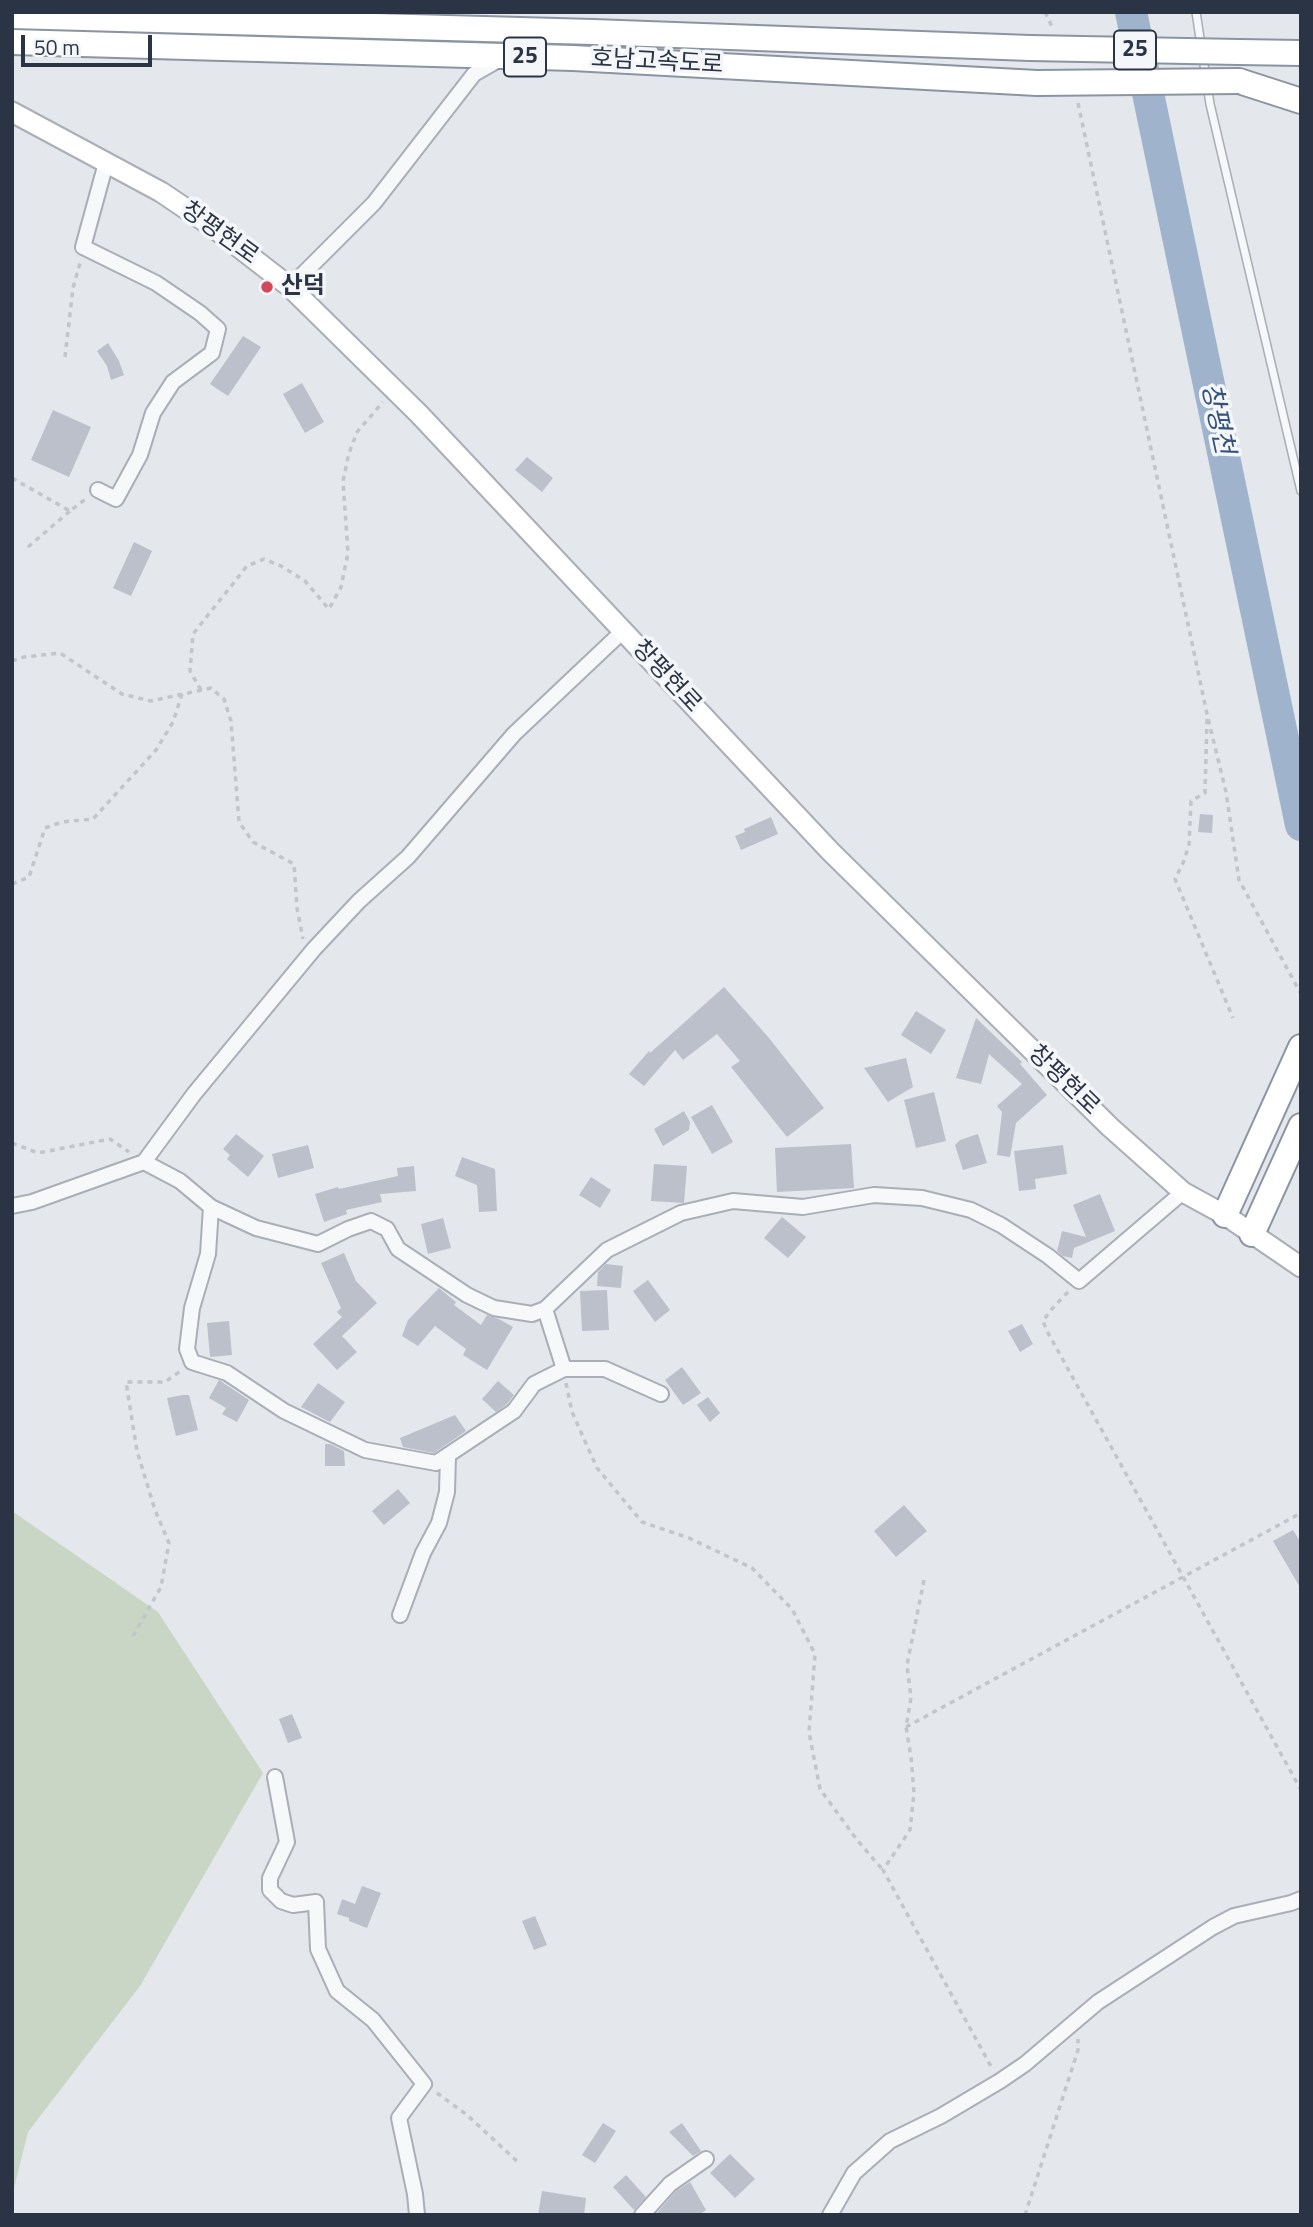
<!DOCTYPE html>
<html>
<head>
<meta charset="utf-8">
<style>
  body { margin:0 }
  #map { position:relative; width:1313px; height:2227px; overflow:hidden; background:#e4e7ec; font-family:"Titillium Web",sans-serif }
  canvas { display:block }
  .frame { position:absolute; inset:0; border:14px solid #2b3445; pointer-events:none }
  .scale { position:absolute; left:21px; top:35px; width:131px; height:32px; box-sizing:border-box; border:4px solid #2b3445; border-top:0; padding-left:9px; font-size:21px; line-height:24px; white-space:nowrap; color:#2b3445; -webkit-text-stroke:5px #f4f6f9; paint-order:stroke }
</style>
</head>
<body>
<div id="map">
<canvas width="1313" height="2227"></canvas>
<div class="frame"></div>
<div class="scale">50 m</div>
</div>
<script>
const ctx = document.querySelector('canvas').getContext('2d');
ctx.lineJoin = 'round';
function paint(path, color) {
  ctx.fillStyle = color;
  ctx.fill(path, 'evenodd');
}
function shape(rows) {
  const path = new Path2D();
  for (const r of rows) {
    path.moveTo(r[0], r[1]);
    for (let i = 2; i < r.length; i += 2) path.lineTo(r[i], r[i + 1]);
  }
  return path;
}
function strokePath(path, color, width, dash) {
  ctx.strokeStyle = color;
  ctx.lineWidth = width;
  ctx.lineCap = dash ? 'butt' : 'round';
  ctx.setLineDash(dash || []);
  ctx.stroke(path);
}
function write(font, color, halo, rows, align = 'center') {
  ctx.font = font + ' "Titillium Web","Noto Sans KR",sans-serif';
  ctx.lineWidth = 7;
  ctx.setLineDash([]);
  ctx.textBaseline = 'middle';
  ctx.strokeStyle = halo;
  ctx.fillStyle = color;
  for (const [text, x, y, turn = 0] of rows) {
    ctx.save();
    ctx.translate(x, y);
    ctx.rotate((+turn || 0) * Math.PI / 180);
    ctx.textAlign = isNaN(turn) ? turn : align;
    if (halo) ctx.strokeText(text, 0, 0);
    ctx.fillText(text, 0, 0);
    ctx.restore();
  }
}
const green = shape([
  [12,1511,158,1612,263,1773,140,1986,28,2132,12,2196]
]);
const river = shape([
  [1131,12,1301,825]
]);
const building = shape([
  [243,336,261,347,228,396,210,384],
  [108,343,119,361,124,375,111,380,107,366,97,351],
  [302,383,324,422,305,433,283,394],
  [53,410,91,427,69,477,31,460],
  [527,457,553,478,542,492,515,470],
  [134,542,152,551,131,596,113,588],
  [1200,814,1213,815,1212,833,1198,832],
  [771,817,778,834,741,850,735,836,745,832,744,829],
  [724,987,769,1038,824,1108,787,1137,731,1067,740,1061,717,1034,683,1060,675,1050,644,1086,629,1074,649,1051,650,1053],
  [916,1011,946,1030,931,1054,901,1035],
  [976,1018,1022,1062,1020,1064,1047,1095,1016,1123,1010,1157,997,1155,1002,1112,997,1106,1022,1084,989,1054,981,1084,956,1078],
  [906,1058,913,1087,888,1102,864,1068],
  [934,1092,946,1141,916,1148,904,1100],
  [712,1105,733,1142,712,1154,691,1117],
  [684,1111,690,1122,689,1130,663,1146,654,1129],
  [236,1134,264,1156,248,1177,227,1159,230,1155,223,1149],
  [978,1134,987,1163,963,1170,955,1145,960,1140],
  [851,1144,854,1188,777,1192,775,1148],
  [308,1145,314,1168,278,1178,272,1154],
  [1063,1145,1067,1174,1035,1179,1036,1189,1019,1191,1014,1151],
  [462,1157,495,1169,497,1211,479,1212,477,1185,455,1176],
  [654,1164,687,1166,684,1203,651,1201],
  [414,1166,416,1191,380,1194,382,1202,346,1210,347,1214,324,1222,315,1194,338,1187,339,1189,398,1176,397,1168],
  [591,1177,611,1190,600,1208,579,1195],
  [1100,1194,1115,1231,1074,1248,1072,1258,1063,1256,1057,1251,1062,1231,1086,1237,1073,1205],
  [782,1217,806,1237,788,1258,764,1238],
  [443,1218,451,1248,428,1254,421,1224],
  [344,1253,356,1281,377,1303,342,1336,357,1352,337,1370,313,1344,342,1317,337,1312,341,1308,321,1263],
  [606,1264,623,1266,621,1288,597,1286,598,1272],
  [648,1280,670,1310,655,1322,633,1291],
  [439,1288,456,1302,454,1305,481,1325,487,1315,499,1319,513,1327,487,1370,463,1355,466,1349,435,1326,418,1346,402,1336,408,1320],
  [607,1290,609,1330,582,1331,580,1291],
  [229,1321,232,1355,210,1357,207,1323],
  [1022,1324,1033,1344,1020,1352,1008,1331],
  [682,1367,701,1393,683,1405,665,1380],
  [219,1380,249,1400,237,1422,222,1414,226,1408,209,1398],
  [498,1381,514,1395,507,1404,496,1412,482,1399],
  [318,1383,345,1402,330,1422,301,1407],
  [183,1395,189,1395,198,1430,176,1436,167,1398],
  [708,1397,720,1413,710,1422,697,1405],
  [455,1415,466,1431,434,1453,403,1447,400,1438],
  [325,1444,330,1444,344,1451,345,1466,325,1466],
  [398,1489,410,1503,384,1525,372,1511],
  [904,1505,927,1531,896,1557,874,1531],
  [1293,1530,1301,1543,1301,1589,1273,1541],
  [292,1714,302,1738,288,1743,279,1719],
  [362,1886,381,1893,367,1928,349,1921,349,1918,337,1914,342,1899,355,1904],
  [535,1916,547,1945,534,1950,522,1921],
  [603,2123,616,2131,595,2163,582,2155],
  [682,2123,701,2151,693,2156,669,2132],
  [730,2154,755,2179,735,2198,710,2173],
  [626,2175,646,2197,634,2210,613,2187],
  [690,2182,706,2210,699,2215,655,2215,676,2191],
  [542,2191,586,2198,584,2215,538,2215]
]);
const path = shape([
  [1045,12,1053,29],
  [1078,103,1207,714,1226,792,1239,880,1301,994],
  [65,357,73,288,80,263],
  [12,478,70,511,87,498],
  [28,547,70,511],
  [12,661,24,657,60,653,122,694,151,701,211,688,224,699,231,721,239,822,253,842,294,864,297,908,303,939],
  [201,690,190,671,193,634,247,566,264,559,281,566,305,581,329,609,341,587,348,553,343,481,349,453,357,432,383,402],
  [1207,719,1205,793,1191,801,1189,845,1183,863,1175,879,1233,1018],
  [12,884,29,877,45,828,62,822,93,819,156,750,173,722,182,694],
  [12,1143,38,1153,110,1139,129,1152],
  [1068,1292,1050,1311,1043,1321,1047,1331,1301,1790],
  [566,1383,572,1412,597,1468,642,1522,689,1538,752,1568,792,1609,815,1654,809,1732,820,1789,857,1840,883,1870],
  [924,1580,907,1665,911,1698,906,1727,911,1757,914,1793,910,1830,883,1870,993,2070],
  [133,1636,161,1587,169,1543,155,1510,137,1451,126,1382,165,1382,182,1370],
  [906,1727,1301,1513],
  [437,2093,467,2115,519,2163],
  [1025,2215,1078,2050,1078,2039]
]);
const lane = shape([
  [1196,12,1210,104,1301,491]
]);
const street = shape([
  [290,287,374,203,474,74,495,62],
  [98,490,116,499,140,455,153,413,173,382,212,353,218,329,200,313,156,283,83,247,106,163],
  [144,1162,180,1181,211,1207,256,1228,318,1244,348,1229,371,1221,387,1229,398,1249,467,1295,494,1308,532,1314,545,1309,607,1250,681,1213,733,1201,803,1207,874,1195,922,1198,971,1210,1001,1225,1048,1256,1079,1281,1183,1192],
  [12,1206,32,1202,144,1162,194,1094,314,949,359,901,408,857,514,734,623,631],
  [211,1207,208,1254,192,1308,187,1349,192,1362,227,1373,284,1411,365,1450,436,1463,514,1411,534,1384,564,1369,605,1369,661,1394],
  [545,1309,564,1369],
  [400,1615,423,1553,439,1523,447,1492,448,1455],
  [275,1777,287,1842,270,1878,270,1890,281,1901,293,1905,316,1902,318,1949,337,1991,373,2020,424,2084,399,2118,415,2194,417,2215],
  [642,2215,670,2184,706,2159],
  [830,2215,854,2173,890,2141,941,2116,1000,2081,1025,2064,1098,2002,1213,1927,1234,1916,1291,1903,1301,1899]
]);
const secondary = shape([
  [12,112,161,192,210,225,290,287,419,414,830,851,1110,1127,1183,1192,1225,1215,1301,1267]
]);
const highway = shape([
  [12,16,593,32,1030,48],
  [12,42,573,58,1037,83],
  [1239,52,1301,53],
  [1239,81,1301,101],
  [1225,1215,1301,1047],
  [1252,1234,1301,1126]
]);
const highwayBridge = shape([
  [1030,48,1239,52],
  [1037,83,1239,81]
]);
const markers = [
  [267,287,7,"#d1495b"]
];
const shields = [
  [1135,50,42],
  [525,57,42]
];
const shieldNames = [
  ["25",1135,50],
  ["25",525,57]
];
const streetNames = [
  ["호남고속도로",657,63,3],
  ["창평현로",219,234,36],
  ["창평현로",666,677,47],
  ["창평현로",1063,1081,44]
];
const poiNames = [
  ["산덕",281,287]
];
const waterNames = [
  ["창평천",1216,419,78]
];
paint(green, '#c9d6c5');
strokePath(river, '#9fb4cc', 32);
paint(building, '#bbc0ca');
strokePath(lane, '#a9aeb7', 10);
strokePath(street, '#a9aeb7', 18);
strokePath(secondary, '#a9aeb7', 23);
strokePath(highway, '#8b94a3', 28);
strokePath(path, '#c2c5cb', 3.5, [5, 5]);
strokePath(lane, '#f7f8fa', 7);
strokePath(street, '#f7f8fa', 14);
strokePath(secondary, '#fff', 19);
strokePath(highway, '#fff', 24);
strokePath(highwayBridge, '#8b94a3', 28, []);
strokePath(highwayBridge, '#fff', 24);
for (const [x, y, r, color] of markers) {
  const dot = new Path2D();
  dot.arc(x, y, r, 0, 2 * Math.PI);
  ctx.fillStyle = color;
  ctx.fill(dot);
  strokePath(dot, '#f4f6f9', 2.5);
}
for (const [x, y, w] of shields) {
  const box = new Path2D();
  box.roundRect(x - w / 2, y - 19.5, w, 39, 5);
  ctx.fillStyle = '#f4f6f9';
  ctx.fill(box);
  strokePath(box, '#2b3445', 2);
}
write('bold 23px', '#2b3445', null, shieldNames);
write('24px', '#2b3445', '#f4f6f9', streetNames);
write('bold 24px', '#2b3445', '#f4f6f9', poiNames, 'left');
write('italic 26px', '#34527a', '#f4f6f9', waterNames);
</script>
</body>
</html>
